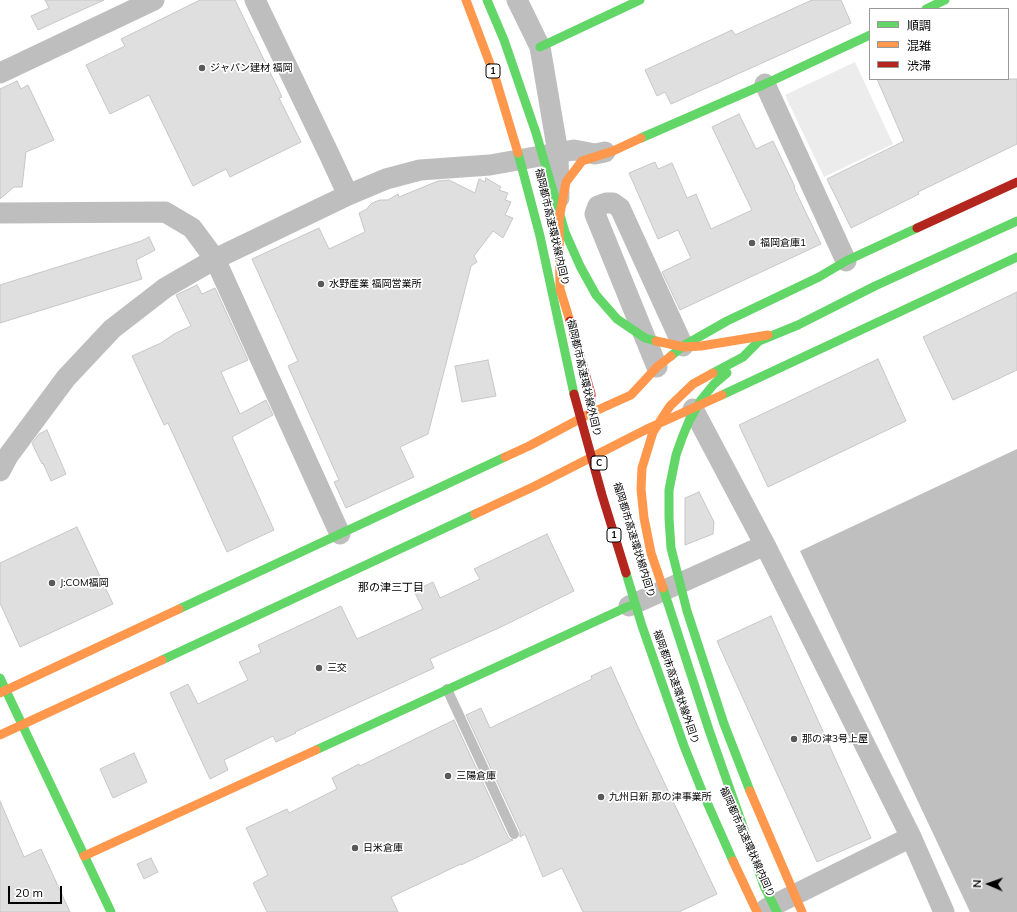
<!DOCTYPE html>
<html>
<head>
<meta charset="utf-8">
<style>
  body { margin:0 }
  #map { position:relative; width:1017px; height:912px; overflow:hidden; background:#fff; font-family:Mulish,"Noto Sans JP",sans-serif }
  canvas { display:block }
  .legend { position:absolute; left:869px; top:8px; width:140px; height:72px; box-sizing:border-box; background:#fff; border:1px solid #999; margin:0; padding:5px 7px; list-style:none; font-size:12px; color:#000 }
  .legend li { display:flex; align-items:center; gap:8px; height:20px }
  .legend b { width:20px; border:1px solid #999 }
  .north { position:absolute; left:969px; top:864px; width:40px; height:40px; -webkit-text-stroke:3px #fff; paint-order:stroke; rotate:272deg; font-size:11px; font-weight:700; line-height:16px; text-align:center; color:#000 }
  .north::after { content:''; display:block; margin:auto; width:14px; height:18px; background:#000; clip-path:polygon(50% 0,100% 100%,50% 72%,0 100%) }
  .scale { position:absolute; left:8px; top:886px; width:54px; height:18px; box-sizing:border-box; border:2px solid #000; border-top:0; padding-left:5px; font-size:12px; line-height:14px; white-space:nowrap; color:#000; -webkit-text-stroke:3px #fff; paint-order:stroke }
</style>
</head>
<body>
<div id="map">
<canvas width="1017" height="912"></canvas>
<ul class="legend">
<li><b style="height:5px;background:#63d668"></b>順調</li>
<li><b style="height:5px;background:#ff974d"></b>混雑</li>
<li><b style="height:5px;background:#b3261e"></b>渋滞</li>
</ul>
<div class="north">N</div>
<div class="scale">20 m</div>
</div>
<script>
const ctx = document.querySelector('canvas').getContext('2d');
ctx.lineJoin = 'round';
function paint(path, color) {
  ctx.fillStyle = color;
  ctx.fill(path, 'evenodd');
}
function shape(rows) {
  const path = new Path2D();
  for (const r of rows) {
    path.moveTo(r[0], r[1]);
    for (let i = 2; i < r.length; i += 2) path.lineTo(r[i], r[i + 1]);
  }
  return path;
}
function strokePath(path, color, width, dash) {
  ctx.strokeStyle = color;
  ctx.lineWidth = width;
  ctx.lineCap = dash ? 'butt' : 'round';
  ctx.setLineDash(dash || []);
  ctx.stroke(path);
}
function write(font, color, halo, rows, align = 'center') {
  ctx.font = font + ' Mulish,"Noto Sans JP",sans-serif';
  ctx.lineWidth = 3.5;
  ctx.setLineDash([]);
  ctx.textBaseline = 'middle';
  ctx.strokeStyle = halo;
  ctx.fillStyle = color;
  for (const [text, x, y, turn = 0] of rows) {
    ctx.save();
    ctx.translate(x, y);
    ctx.rotate((+turn || 0) * Math.PI / 180);
    ctx.textAlign = isNaN(turn) ? turn : align;
    if (halo) ctx.strokeText(text, 0, 0);
    ctx.fillText(text, 0, 0);
    ctx.restore();
  }
}
const green = shape([
  [855,62,893,144,824,177,785,95]
]);
const water = shape([
  [1017,449,1017,912,970,912,800,551]
]);
const building = shape([
  [45,0,104,0,38,30,31,16,49,8,45,0],
  [200,0,235,0,282,97,279,98,301,142,230,177,226,169,193,186,149,95,110,114,86,65,125,46,121,39,200,0],
  [812,0,841,0,851,23,671,104,665,92,657,96,645,70,732,30,735,35,812,0],
  [877,79,1017,79,1017,144,918,192,919,194,851,228,827,179,904,141,877,79],
  [17,81,21,89,28,85,54,140,26,152,22,187,14,187,0,199,0,89,17,81],
  [739,114,756,149,773,141,795,187,794,188,821,244,680,310,662,272,691,258,678,230,658,239,629,173,655,162,658,169,672,163,687,198,696,194,711,229,752,210,712,127,739,114],
  [486,178,501,187,499,190,508,193,505,200,511,202,505,215,513,218,503,238,493,231,474,256,477,262,471,266,428,434,400,447,414,477,346,508,334,482,339,480,288,366,298,361,252,259,319,228,329,249,365,232,359,213,367,209,369,206,372,203,380,200,388,200,398,194,399,197,438,181,449,180,475,193,479,179,485,182,486,178],
  [149,237,155,250,136,260,142,279,0,323,0,285,141,241,149,237],
  [197,285,202,294,215,288,248,360,221,372,240,414,266,400,273,415,232,437,274,530,227,552,168,423,164,425,132,356,161,343,174,334,191,326,176,295,197,285],
  [1017,292,1017,370,953,400,923,337,1017,292],
  [878,359,906,421,768,487,739,425,878,359],
  [488,360,496,396,462,402,455,366,488,360],
  [47,430,66,474,51,481,43,463,42,464,32,443,39,434,47,430],
  [699,492,714,522,713,534,685,545,685,498,699,492],
  [77,527,113,604,20,647,0,603,0,563,77,527],
  [547,534,574,591,503,626,430,659,434,668,295,732,296,733,276,742,273,736,224,760,228,770,210,779,170,693,188,684,198,704,248,680,239,662,261,652,258,645,341,606,357,639,423,609,414,591,433,582,440,598,480,579,474,569,547,534],
  [771,616,871,838,817,862,717,641,771,616],
  [611,667,637,725,717,894,679,912,583,912,562,868,543,877,525,834,520,837,520,831,466,715,481,708,490,728,592,679,591,676,611,667],
  [454,720,508,837,510,839,513,840,461,865,461,864,391,897,398,912,267,912,253,883,268,875,246,828,287,809,289,813,337,789,332,778,359,764,360,766,454,720],
  [134,753,147,782,113,798,100,769,134,753],
  [0,801,24,857,41,849,70,912,0,912,0,801],
  [151,858,158,872,144,879,137,864,151,858]
]);
const lane = shape([
  [447,689,514,834]
]);
const street = shape([
  [255,0,329,154,348,195],
  [517,0,540,47,558,153,559,198],
  [0,73,154,0],
  [765,84,846,261],
  [0,213,165,212,192,228,215,259,340,534],
  [657,367,595,214,598,206,606,203,613,203,620,208,683,346],
  [693,409,765,545,911,837,944,912],
  [0,471,8,456,66,378,112,329,165,288,215,259,348,195,386,179,420,170,490,165,574,150,595,154,605,152],
  [629,606,765,545],
  [766,909,911,837]
]);
const fast = shape([
  [487,0,504,40,536,133,565,232,580,266,596,295,617,319,645,338,656,341],
  [926,9,945,0],
  [540,47,640,0],
  [641,138,765,84,870,35],
  [518,153,540,236,574,394],
  [671,356,683,346,727,321,819,277,846,261,917,228],
  [713,373,743,357,759,341,798,325,875,286,1017,221],
  [727,373,714,384,701,400,689,421,682,438,676,455,669,490,669,518,671,548,687,611,724,724,750,791],
  [722,395,1017,257],
  [626,573,642,626,684,746,702,791,733,861],
  [663,588,709,730,764,886,777,912],
  [179,609,505,457],
  [162,660,475,514],
  [0,678,111,912],
  [316,750,629,606]
]);
const slow = shape([
  [466,0,496,80,518,153],
  [570,321,560,289,559,219,566,182,582,161,613,151,641,138],
  [656,341,684,347,701,346,768,335],
  [505,457,529,446,591,413,631,395,657,367,671,356],
  [475,514,535,486,649,428,722,395],
  [663,588,651,553,644,518,641,489,642,468,653,432,670,406,693,384,713,373],
  [0,693,179,609],
  [0,735,162,660],
  [750,791,802,912],
  [84,856,316,750],
  [733,861,757,912]
]);
const jam = shape([
  [917,228,1017,182],
  [570,321,591,394,591,413],
  [574,394,602,495,626,573]
]);
const markers = [
  [202,68,4,"#595959"],
  [752,243,4,"#595959"],
  [321,284,4,"#595959"],
  [52,583,4,"#595959"],
  [319,668,4,"#595959"],
  [794,739,4,"#595959"],
  [448,776,4,"#595959"],
  [601,797,4,"#595959"],
  [355,848,4,"#595959"]
];
const shields = [
  [493,71,14],
  [599,463,16],
  [614,535,14]
];
const shieldNames = [
  ["1",493,71],
  ["C",599,463],
  ["1",614,535]
];
const poiNames = [
  ["ジャパン建材 福岡",210,68],
  ["福岡倉庫1",760,243],
  ["水野産業 福岡営業所",329,284],
  ["J:COM福岡",60,583],
  ["三交",327,668],
  ["那の津3号上屋",802,739],
  ["三陽倉庫",456,776],
  ["九州日新 那の津事業所",609,797],
  ["日米倉庫",363,848]
];
const streetNames = [
  ["福岡都市高速環状線内回り",552,227,77],
  ["福岡都市高速環状線外回り",584,378,77],
  ["福岡都市高速環状線内回り",634,540,73],
  ["福岡都市高速環状線外回り",676,687,71],
  ["福岡都市高速環状線内回り",747,842,66]
];
const neighbourhoodNames = [
  ["那の津三丁目",391,588]
];
paint(green, '#ececec');
paint(water, '#bfbfbf');
paint(building, '#dfdfdf');
strokePath(building, '#c7c7c7', 1);
strokePath(lane, '#bebebe', 10);
strokePath(street, '#bebebe', 21);
strokePath(fast, '#63d668', 9);
strokePath(slow, '#ff974d', 9);
strokePath(jam, '#b3261e', 9);
for (const [x, y, r, color] of markers) {
  const dot = new Path2D();
  dot.arc(x, y, r, 0, 2 * Math.PI);
  ctx.fillStyle = color;
  ctx.fill(dot);
  strokePath(dot, '#fff', 1.5);
}
for (const [x, y, w] of shields) {
  const box = new Path2D();
  box.roundRect(x - w / 2, y - 7, w, 14, 3);
  ctx.fillStyle = '#fff';
  ctx.fill(box);
  strokePath(box, '#000', 1);
}
write('bold 9px', '#000', null, shieldNames);
write('10px', '#000', '#fff', poiNames, 'left');
write('10px', '#000', '#fff', streetNames);
write('11px', '#000', '#fff', neighbourhoodNames);
</script>
</body>
</html>
